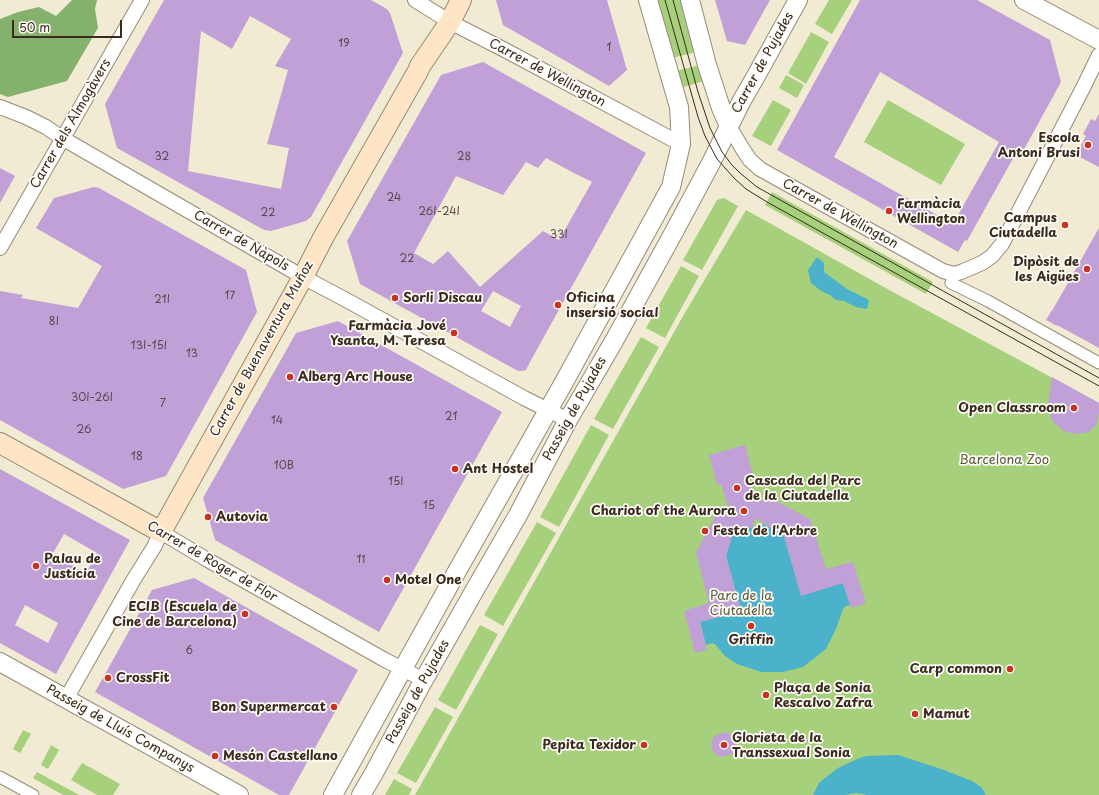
<!DOCTYPE html>
<html>
<head>
<meta charset="utf-8">
<style>
  body { margin:0 }
  #map { position:relative; width:1099px; height:795px; overflow:hidden; background:#f1ebd3; font-family:"Playpen Sans",sans-serif }
  canvas { display:block }
  .scale { position:absolute; left:12px; top:20px; width:110px; height:18px; box-sizing:border-box; border:2px solid #3b2a1e; border-top:0; padding-left:5px; font-size:12px; line-height:14px; white-space:nowrap; color:#3b2a1e; -webkit-text-stroke:3px #fdfcf7; paint-order:stroke }
</style>
</head>
<body>
<div id="map">
<canvas width="1099" height="795"></canvas>
<div class="scale">50 m</div>
</div>
<script>
const ctx = document.querySelector('canvas').getContext('2d');
ctx.lineJoin = 'round';
function paint(path, color) {
  ctx.fillStyle = color;
  ctx.fill(path, 'evenodd');
}
function shape(rows) {
  const path = new Path2D();
  for (const r of rows) {
    path.moveTo(r[0], r[1]);
    for (let i = 2; i < r.length; i += 2) path.lineTo(r[i], r[i + 1]);
  }
  return path;
}
function strokePath(path, color, width, dash) {
  ctx.strokeStyle = color;
  ctx.lineWidth = width;
  ctx.lineCap = dash ? 'butt' : 'round';
  ctx.setLineDash(dash || []);
  ctx.stroke(path);
}
function write(font, color, halo, rows, align = 'center') {
  ctx.font = font + ' "Playpen Sans",sans-serif';
  ctx.lineWidth = 3.5;
  ctx.setLineDash([]);
  ctx.textBaseline = 'middle';
  ctx.strokeStyle = halo;
  ctx.fillStyle = color;
  for (const [text, x, y, turn = 0] of rows) {
    ctx.save();
    ctx.translate(x, y);
    ctx.rotate((+turn || 0) * Math.PI / 180);
    ctx.textAlign = isNaN(turn) ? turn : align;
    if (halo) ctx.strokeText(text, 0, 0);
    ctx.fillText(text, 0, 0);
    ctx.restore();
  }
}
const green = shape([
  [656,0,681,0,696,52,672,58],
  [829,0,852,0,832,34,815,24],
  [811,32,829,42,806,84,788,73],
  [700,65,704,81,680,88,676,71],
  [786,75,804,85,797,98,779,88],
  [773,100,791,110,771,146,752,136],
  [888,100,965,144,941,185,864,142],
  [772,192,933,282,926,294,765,205],
  [724,198,738,206,702,270,683,260,717,200],
  [746,210,891,291,1099,403,1099,795,415,795,683,316],
  [681,266,699,276,665,338,646,328],
  [641,337,659,347,613,429,594,419],
  [591,425,609,435,559,527,540,517],
  [537,522,556,533,503,626,484,615],
  [480,625,498,634,456,710,438,700],
  [435,707,453,717,416,783,397,773],
  [23,730,31,734,20,753,13,749],
  [51,745,59,750,48,769,41,765],
  [82,763,120,784,113,795,97,795,71,780],
  [37,772,79,795,63,795,33,778],
  [394,779,412,789,409,795,385,795]
]);
const forest = shape([
  [72,0,97,0,95,9,98,28,67,81,8,97,0,94,0,19,18,12,39,7,56,16]
]);
const water = shape([
  [817,257,824,263,824,272,847,289,869,300,867,309,856,307,844,301,836,300,830,295,821,291,811,283,808,270],
  [764,524,784,536,801,595,843,583,850,605,846,606,843,609,836,629,826,649,803,667,783,672,761,672,737,664,725,656,715,644,712,643,706,645,700,622,741,611,726,556,733,533],
  [898,755,944,770,972,781,981,787,986,795,867,795,856,793,846,795,813,795,819,783,825,778,838,768,855,760,866,756]
]);
const building = shape([
  [164,0,371,0,387,9,390,13,403,53,311,217,306,221,271,231,264,230,117,148,105,104],
  [250,16,291,39,275,66,288,70,267,144,289,148,281,189,188,171,201,31,232,49],
  [496,0,607,0,627,70,609,86,503,25],
  [715,0,770,0,745,45,727,41],
  [860,0,977,0,1050,40,1061,82,1021,155,1016,153,967,241,965,240,958,252,777,150],
  [880,72,999,142,953,224,834,157],
  [483,62,646,153,530,362,526,370,522,371,518,371,360,284,347,241,441,75],
  [546,158,572,172,592,182,559,240,543,231,480,287,448,251,433,264,414,253,456,176,503,195,526,162,538,168],
  [493,291,521,306,510,327,481,311],
  [1099,114,1099,167,1076,155,1086,136,1083,134,1091,119,1095,121],
  [0,168,15,176,0,203],
  [94,187,99,188,246,270,257,312,166,476,123,489,0,420,0,291,23,295,21,298,78,308,102,266,36,228,54,198],
  [1099,228,1099,348,1057,325,1057,326,1046,320,1052,310,1052,311],
  [338,321,502,412,379,632,215,540,203,498,296,333],
  [1052,377,1099,403,1099,413,1097,424,1089,432,1076,434,1064,431,1052,421,1048,403],
  [745,445,753,475,747,476,755,502,765,499,774,500,810,519,826,569,853,562,866,603,851,608,843,583,801,596,784,536,755,518,753,527,733,533,726,556,741,611,700,622,707,650,695,653,684,611,709,603,696,553,715,516,728,507,721,484,717,485,709,455],
  [0,469,130,540,56,674,0,643],
  [64,534,97,553,86,573,52,555],
  [25,605,58,623,48,643,15,625],
  [194,578,358,670,289,795,279,795,95,692,152,590],
  [726,732,734,737,737,747,733,754,720,757,713,752,711,744,714,736]
]);
const pedestrian = shape([
  [954,274,951,283,988,301,1099,363],
  [0,777,33,795]
]);
const minor = shape([
  [415,0,450,22,503,49,681,144],
  [0,107,26,117,46,127,62,138,303,277,350,302,524,398,568,420],
  [729,126,742,148,750,160,760,169,943,271,954,274,961,272,982,263,992,256,1002,244,1084,86,1099,55],
  [0,248,142,0],
  [66,699,134,579,154,547,161,532,206,559,385,660,424,680]
]);
const tertiary = shape([
  [690,0,707,65,721,108,729,126],
  [1024,0,1099,40],
  [0,662,239,795],
  [333,795,456,573,563,384,671,187,681,144,679,107,648,0],
  [361,795,374,773,422,683,473,593,518,515,568,420,614,341,674,232,712,161,741,102,756,76,798,0]
]);
const secondary = shape([
  [0,443,161,532,303,277,323,238,418,71,420,66,450,22,461,0]
]);
const tram = shape([
  [665,0,698,117,705,136,717,159,735,179,746,189,767,202,1099,386],
  [673,0,698,92,710,128,722,152,732,165,740,173,757,187,1099,378]
]);
const markers = [
  [1088,145,4,"#c8321e"],
  [889,211,4,"#c8321e"],
  [1065,225,4,"#c8321e"],
  [1087,269,4,"#c8321e"],
  [395,298,4,"#c8321e"],
  [558,305,4,"#c8321e"],
  [454,333,4,"#c8321e"],
  [290,377,4,"#c8321e"],
  [1074,408,4,"#c8321e"],
  [455,469,4,"#c8321e"],
  [737,488,4,"#c8321e"],
  [744,511,4,"#c8321e"],
  [208,517,4,"#c8321e"],
  [705,531,4,"#c8321e"],
  [36,566,4,"#c8321e"],
  [387,580,4,"#c8321e"],
  [245,614,4,"#c8321e"],
  [751,626,4,"#c8321e"],
  [1010,669,4,"#c8321e"],
  [108,678,4,"#c8321e"],
  [766,695,4,"#c8321e"],
  [334,707,4,"#c8321e"],
  [915,714,4,"#c8321e"],
  [644,745,4,"#c8321e"],
  [724,745,4,"#c8321e"],
  [215,756,4,"#c8321e"]
];
const numberNames = [
  ["19",344,44],
  ["1",609,48],
  ["32",162,157],
  ["28",464,157],
  ["24",394,198],
  ["26I-24I",439,212],
  ["22",268,213],
  ["33I",559,235],
  ["22",407,259],
  ["17",230,296],
  ["21I",162,300],
  ["8I",54,322],
  ["13I-15I",149,346],
  ["13",192,354],
  ["30I-26I",92,398],
  ["7",163,404],
  ["21",451,417],
  ["14",277,421],
  ["26",84,430],
  ["18",137,457],
  ["10B",284,466],
  ["15I",396,482],
  ["15",429,506],
  ["11",361,560],
  ["6",189,651]
];
const streetNames = [
  ["Carrer de Pujades",763,63,-61],
  ["Carrer de Wellington",547,73,28],
  ["Carrer dels Almogàvers",71,124,-60],
  ["Carrer de Wellington",840,214,29],
  ["Carrer de Nàpols",241,241,30],
  ["Carrer de Buenaventura Muñoz",262,349,-61],
  ["Passeig de Pujades",575,409,-61],
  ["Carrer de Roger de Flor",212,562,30],
  ["Passeig de Pujades",418,692,-61],
  ["Passeig de Lluís Companys",120,729,29]
];
const poiNames = [
  ["Escola",1080,138,"right"],
  ["Antoni Brusi",1080,153,"right"],
  ["Farmàcia",897,204],
  ["Wellington",897,219],
  ["Campus",1057,218,"right"],
  ["Ciutadella",1057,233,"right"],
  ["Dipòsit de",1079,262,"right"],
  ["les Aigües",1079,277,"right"],
  ["Sorli Discau",403,298],
  ["Oficina",566,298],
  ["insersió social",566,313],
  ["Farmàcia Jové",446,326,"right"],
  ["Ysanta, M. Teresa",446,341,"right"],
  ["Alberg Arc House",298,377],
  ["Open Classroom",1066,408,"right"],
  ["Ant Hostel",463,469],
  ["Cascada del Parc",745,481],
  ["de la Ciutadella",745,496],
  ["Chariot of the Aurora",736,511,"right"],
  ["Autovia",216,517],
  ["Festa de l'Arbre",713,531],
  ["Palau de",44,559],
  ["Justícia",44,574],
  ["Motel One",395,580],
  ["ECIB (Escuela de",237,607,"right"],
  ["Cine de Barcelona)",237,622,"right"],
  ["Griffin",751,640,"center"],
  ["Carp common",1002,669,"right"],
  ["CrossFit",116,678],
  ["Plaça de Sonia",774,688],
  ["Rescalvo Zafra",774,703],
  ["Bon Supermercat",326,707,"right"],
  ["Mamut",923,714],
  ["Glorieta de la",732,738],
  ["Transsexual Sonia",732,753],
  ["Pepita Texidor",636,745,"right"],
  ["Mesón Castellano",223,756]
];
const parkNames = [
  ["Barcelona Zoo",1004,460],
  ["Parc de la",741,596],
  ["Ciutadella",741,611]
];
paint(green, '#a6d07c');
paint(forest, '#84b26c');
paint(water, '#4cb1cb');
paint(building, '#c1a0d7');
strokePath(pedestrian, '#968a78', 13);
strokePath(minor, '#968a78', 16);
strokePath(tertiary, '#968a78', 20);
strokePath(secondary, '#968a78', 22);
strokePath(pedestrian, '#fff', 11);
strokePath(minor, '#fff', 14);
strokePath(tertiary, '#fff', 18);
strokePath(secondary, '#fee5c5', 20);
strokePath(tram, '#3b2a1e', 1);
for (const [x, y, r, color] of markers) {
  const dot = new Path2D();
  dot.arc(x, y, r, 0, 2 * Math.PI);
  ctx.fillStyle = color;
  ctx.fill(dot);
  strokePath(dot, '#fdfcf7', 1.5);
}
write('11px', '#5c484c', null, numberNames);
write('13px', '#3b2a1e', '#fdfcf7', streetNames);
write('bold 13px', '#3b2a1e', '#fdfcf7', poiNames, 'left');
write('13px', '#5b5c3a', '#fdfcf7', parkNames);
</script>
</body>
</html>
